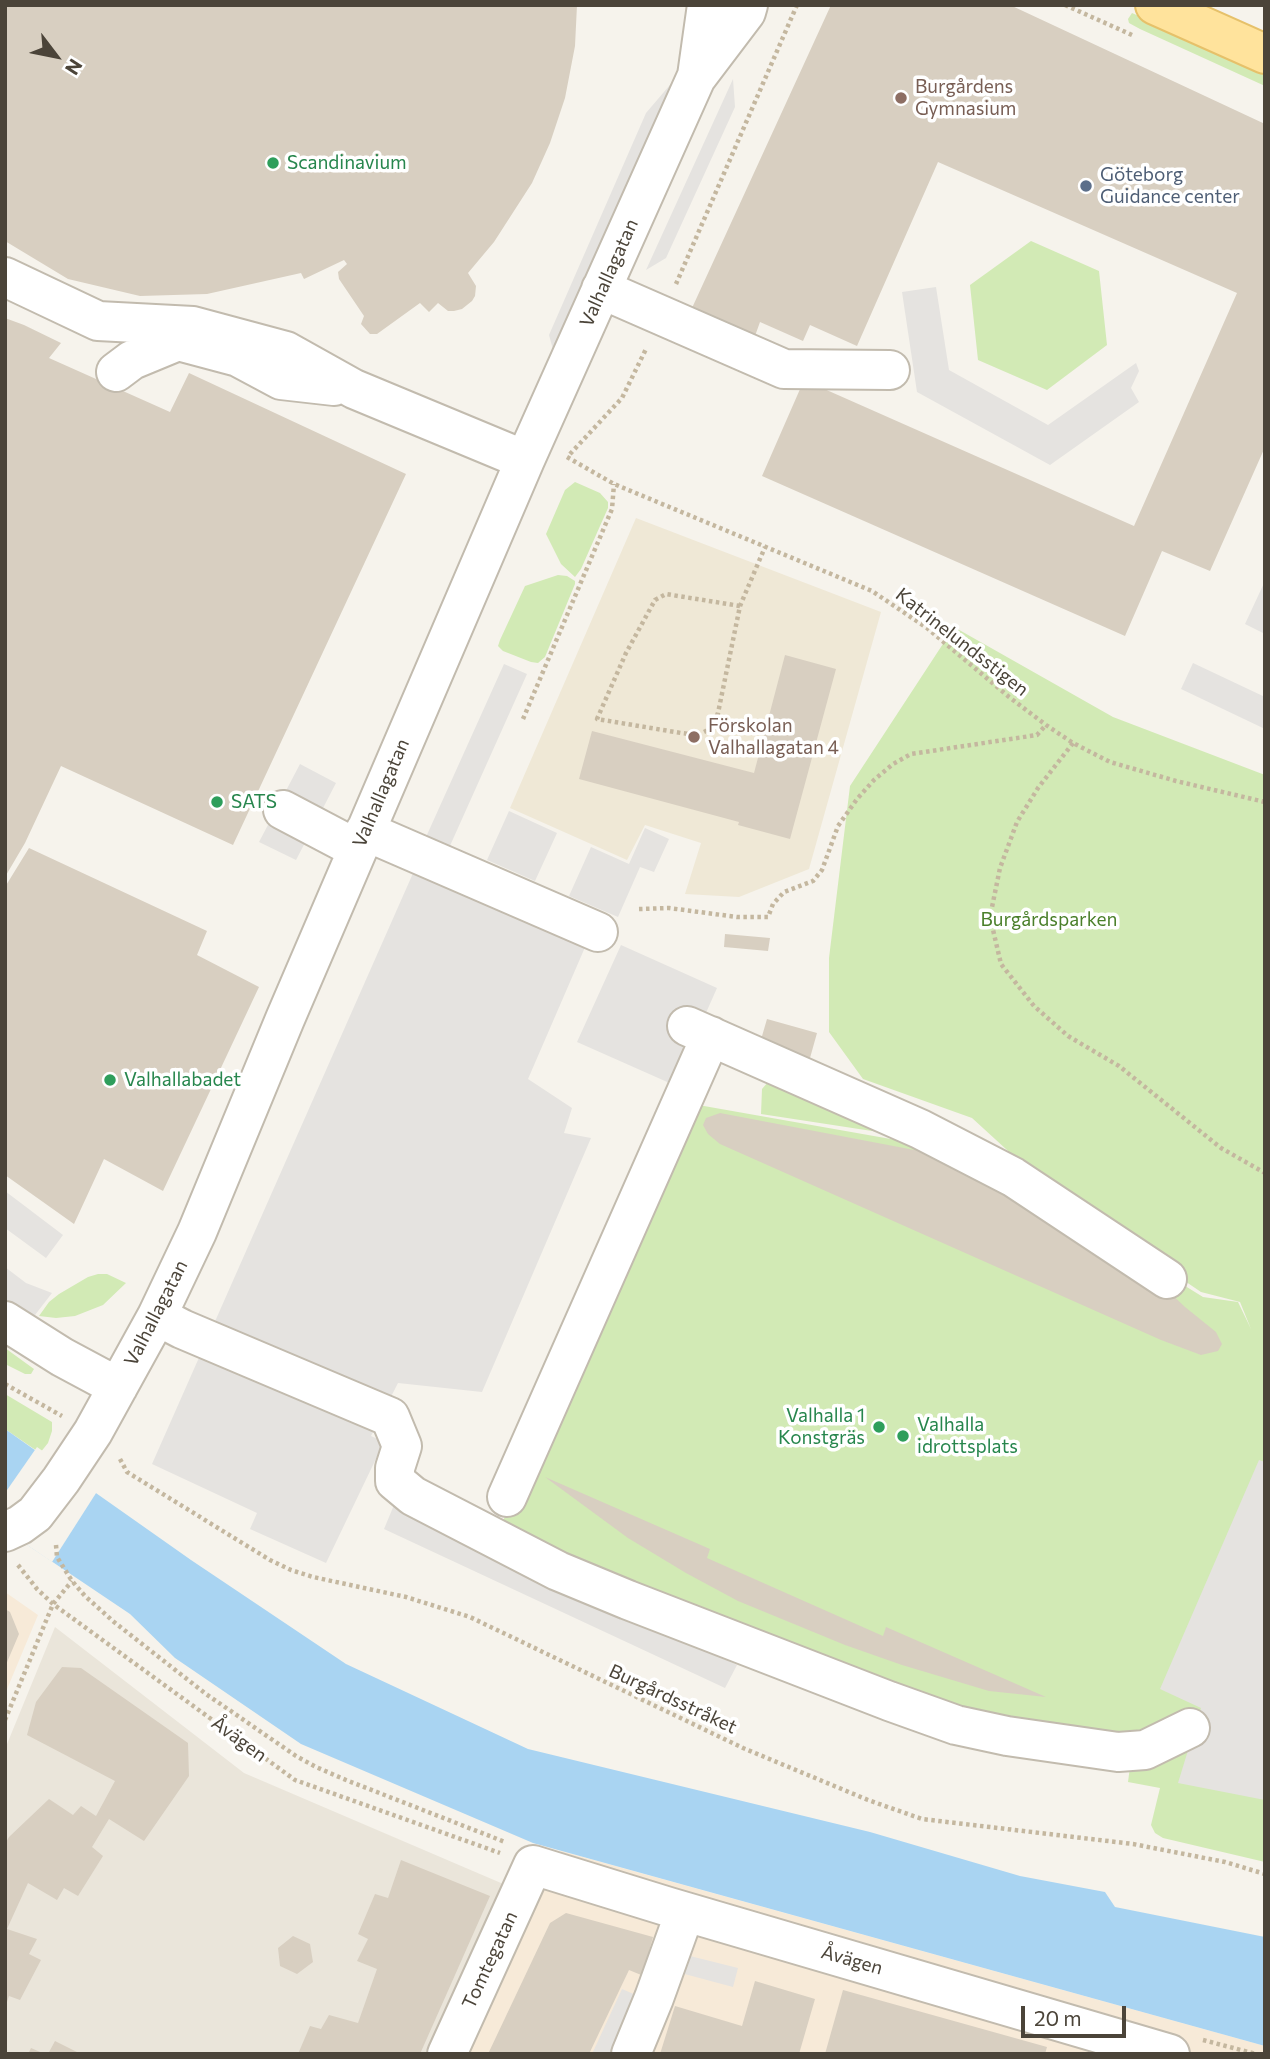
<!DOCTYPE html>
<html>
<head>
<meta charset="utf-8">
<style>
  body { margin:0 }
  #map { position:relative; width:1270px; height:2059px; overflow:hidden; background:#f6f3ec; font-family:Commissioner,sans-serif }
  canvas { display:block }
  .frame { position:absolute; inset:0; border:7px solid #4b4439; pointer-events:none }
  .north { position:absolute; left:21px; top:21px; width:70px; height:70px; -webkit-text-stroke:5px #fff; paint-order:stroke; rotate:122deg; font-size:19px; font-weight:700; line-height:28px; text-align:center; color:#4b4439 }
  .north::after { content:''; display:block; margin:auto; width:24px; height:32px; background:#4b4439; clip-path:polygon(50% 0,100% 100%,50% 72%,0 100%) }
  .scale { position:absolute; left:1021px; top:2006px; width:105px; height:32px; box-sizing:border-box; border:4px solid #4b4439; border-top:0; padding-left:9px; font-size:21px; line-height:24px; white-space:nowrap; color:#4b4439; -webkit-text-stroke:5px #fff; paint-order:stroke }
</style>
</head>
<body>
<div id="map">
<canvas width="1270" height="2059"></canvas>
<div class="frame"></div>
<div class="north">N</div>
<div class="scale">20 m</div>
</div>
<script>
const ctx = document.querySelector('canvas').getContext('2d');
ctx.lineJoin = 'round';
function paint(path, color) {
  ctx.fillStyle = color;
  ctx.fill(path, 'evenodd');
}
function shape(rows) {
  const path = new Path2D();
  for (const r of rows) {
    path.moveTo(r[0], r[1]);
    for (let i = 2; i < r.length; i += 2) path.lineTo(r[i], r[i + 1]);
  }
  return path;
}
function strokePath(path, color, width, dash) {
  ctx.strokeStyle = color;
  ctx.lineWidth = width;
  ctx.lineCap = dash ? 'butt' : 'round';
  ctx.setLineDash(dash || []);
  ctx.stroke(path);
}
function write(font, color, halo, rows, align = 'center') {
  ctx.font = font + ' Commissioner,sans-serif';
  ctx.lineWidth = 7;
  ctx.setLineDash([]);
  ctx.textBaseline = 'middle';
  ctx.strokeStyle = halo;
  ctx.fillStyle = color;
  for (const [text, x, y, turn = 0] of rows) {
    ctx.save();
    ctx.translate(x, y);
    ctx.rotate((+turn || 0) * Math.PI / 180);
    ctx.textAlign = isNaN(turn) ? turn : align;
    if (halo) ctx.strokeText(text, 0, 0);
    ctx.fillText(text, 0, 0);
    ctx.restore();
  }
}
const residential = shape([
  [55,1627,244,1773,508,1886,433,2054,5,2054,5,1749]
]);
const commercial = shape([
  [5,1592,38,1615,5,1694],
  [561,1851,1265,2046,1265,2054,468,2054]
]);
const education = shape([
  [636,518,881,612,809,869,739,897,685,894,701,843,645,825,627,860,510,808]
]);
const green = shape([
  [1132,13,1265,71,1265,86,1140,29,1129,23,1128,19],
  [1031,241,1099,271,1107,345,1047,390,978,360,970,285],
  [575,482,600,493,608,502,608,508,600,526,581,569,575,577,561,564,546,534,565,490],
  [558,575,567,576,575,581,575,584,545,657,538,663,531,662,503,651,498,646,500,640,525,586],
  [954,627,1113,717,1265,775,1265,1862,1163,1838,1155,1833,1151,1825,1160,1788,1128,1782,1133,1744,969,1712,535,1545,503,1521,687,1103,970,1153,1203,1297,1238,1302,1251,1329,1240,1302,1201,1292,1053,1192,972,1118,863,1079,829,1032,829,958,850,786],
  [768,1082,885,1133,761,1114,762,1089],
  [98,1274,107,1274,126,1283,103,1305,75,1316,56,1318,39,1316,49,1302,59,1294,88,1277],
  [5,1348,34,1369,31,1374,25,1374,5,1364],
  [5,1394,52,1422,52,1431,48,1443,40,1453,5,1429]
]);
const parking = shape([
  [675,79,555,357,549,335,646,113],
  [733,79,735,107,666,258,646,270],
  [936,287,949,370,1048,425,1136,363,1139,371,1131,388,1139,402,1050,465,917,392,902,292],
  [1265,581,1265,634,1245,624],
  [1193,663,1265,697,1265,729,1181,689],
  [504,664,527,674,449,848,426,837],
  [300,764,336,783,296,860,259,842],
  [509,811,557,833,535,881,487,860],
  [645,828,669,839,654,872,640,867,618,917,569,896,591,847,629,864],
  [414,871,586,945,528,1079,572,1108,564,1133,591,1138,482,1392,398,1383,371,1436,384,1442,326,1563,250,1529,257,1513,152,1464],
  [621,945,717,988,674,1085,577,1042],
  [5,1191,63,1235,46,1258,5,1228],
  [5,1267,26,1283,52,1293,35,1315,23,1311,5,1299],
  [1259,1460,1265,1462,1265,1800,1178,1783,1201,1708,1160,1689],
  [394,1505,737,1665,725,1688,384,1529],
  [686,1955,738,1968,733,1987,681,1973],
  [622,1989,643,1998,617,2054,592,2054]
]);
const water = shape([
  [5,1429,191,1560,346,1664,528,1749,870,1832,1020,1876,1105,1892,1115,1907,1265,1937,1265,2046,533,1843,301,1744,175,1658,130,1614,5,1530]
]);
const pier = shape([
  [37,1447,98,1490,52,1562,5,1530,5,1493]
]);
const building = shape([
  [5,5,577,5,575,46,565,98,550,143,532,183,494,242,468,273,476,286,475,296,472,301,462,309,454,311,448,311,438,303,429,312,420,303,377,334,370,334,361,324,364,316,339,279,338,272,347,264,344,260,304,279,301,273,207,294,140,296,68,279,5,241],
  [831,5,1010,5,1265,124,1265,447,1210,571,1162,551,1125,636,762,476,804,380,1134,526,1237,293,938,162,857,346,810,325,803,341,760,322,755,336,692,308],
  [5,318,24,325,61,343,49,358,170,412,189,373,406,474,233,845,61,766,25,843,5,877],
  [785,655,836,669,790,839,738,825,739,822,579,779,592,731,754,773],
  [29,848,207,931,197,955,259,987,163,1191,104,1159,74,1224,5,1175,5,887],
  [725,934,770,938,768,951,724,947],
  [767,1019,817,1033,810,1058,760,1043],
  [720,1113,967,1160,1148,1272,1185,1307,1216,1332,1222,1344,1218,1351,1201,1355,1161,1340,720,1144,708,1134,703,1125,706,1118],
  [545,1477,710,1549,707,1558,883,1636,886,1627,1046,1697,989,1691,902,1665,845,1645,738,1601,686,1573,628,1538],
  [5,1609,10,1612,19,1634,5,1667],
  [62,1667,81,1668,188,1743,189,1776,144,1841,109,1819,92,1847,103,1856,78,1896,64,1888,57,1900,28,1883,7,1929,37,1939,29,1954,41,1960,20,2000,9,1996,5,2008,5,1844,9,1837,49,1799,73,1815,81,1806,96,1816,115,1781,27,1735,36,1702],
  [401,1860,490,1896,420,2054,298,2054,310,2026,321,2029,329,2015,358,2023,377,1969,357,1961,368,1939,358,1934,375,1894,388,1898],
  [566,1913,653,1937,649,1951,656,1954,646,1977,629,1970,589,2054,488,2054,550,1923],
  [293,1936,310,1944,313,1962,297,1974,280,1966,278,1948],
  [755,1981,815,1999,799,2054,660,2054,675,2006,742,2026],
  [843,1990,1047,2047,1045,2054,825,2054],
  [55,2041,81,2054,48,2054],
  [31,2048,45,2054,28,2054]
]);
const path = shape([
  [1065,5,1132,35],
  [676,284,797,5],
  [570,454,622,398,646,349],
  [567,457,614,484,872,591,927,628,1009,697,1046,725,1073,743,1110,762,1176,781,1265,802],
  [740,606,666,594,655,600,626,653,597,719,681,733,698,735,706,731,714,722,718,713,740,606,765,547],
  [523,719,612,509,614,484],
  [1073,743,1038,788,1017,822,1000,868,990,917,1001,964,1034,1006,1068,1036,1119,1066,1221,1148,1265,1173],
  [639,909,669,908,737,917,768,917,773,904,784,892,813,881,822,870,838,826,857,799,874,780,893,764,911,754,1037,735,1046,725],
  [5,1384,62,1416],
  [120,1459,127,1472,270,1560,291,1570,313,1577,406,1597,470,1617,743,1748,868,1800,922,1819,1133,1844,1225,1862,1265,1874],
  [56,1545,57,1557,72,1581,85,1596,114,1622,206,1694,296,1756,316,1767,346,1780,505,1842],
  [18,1565,37,1589,53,1604,295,1780,500,1853],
  [5,1720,53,1604,72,1581],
  [1203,2040,1256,2054]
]);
const minor = shape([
  [697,76,707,5],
  [5,277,98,321,193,326,286,351,354,389,525,460],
  [601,289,784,369,890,370],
  [116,372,132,360,178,341,238,357,281,380,334,386],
  [283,810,357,849],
  [365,831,598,932],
  [687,1026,920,1129,1013,1177,1167,1279],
  [157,1316,182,1329,390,1417,402,1446,395,1468,395,1481,413,1496,558,1571,628,1600,889,1701,956,1725,1007,1736,1118,1752,1145,1750,1190,1728],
  [5,1321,62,1357,118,1387],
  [507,1497,711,1036],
  [5,1532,20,1525,35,1514,61,1480,93,1432,157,1316,197,1232,285,1019,525,460,696,78,746,12,748,5],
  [447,2054,533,1865,669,1907,1170,2054],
  [631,2054,654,1998,685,1912]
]);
const major = shape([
  [1155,5,1265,54]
]);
const markers = [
  [901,98,7,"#8d6e63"],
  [273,163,7,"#2e9e5b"],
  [1086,186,7,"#5c6f8a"],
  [694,737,7,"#8d6e63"],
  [217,802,7,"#2e9e5b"],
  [110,1080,7,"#2e9e5b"],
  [879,1427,7,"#2e9e5b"],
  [903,1436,7,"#2e9e5b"]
];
const educationNames = [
  ["Burgårdens",915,87],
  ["Gymnasium",915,109],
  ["Förskolan",708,726],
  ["Valhallagatan 4",708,748]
];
const leisureNames = [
  ["Scandinavium",287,163],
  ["SATS",231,802],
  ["Valhallabadet",124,1080],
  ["Valhalla 1",865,1416,"right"],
  ["Konstgräs",865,1438,"right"],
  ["Valhalla",917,1425],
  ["idrottsplats",917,1447]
];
const serviceNames = [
  ["Göteborg",1100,175],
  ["Guidance center",1100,197]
];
const streetNames = [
  ["Valhallagatan",609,273,-66],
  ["Katrinelundsstigen",962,642,38],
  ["Valhallagatan",381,793,-67],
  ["Valhallagatan",156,1313,-63],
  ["Burgårdsstråket",673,1699,25],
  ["Åvägen",239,1739,36],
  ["Tomtegatan",490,1960,-65],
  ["Åvägen",852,1960,16]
];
const parkNames = [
  ["Burgårdsparken",1049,920]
];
paint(residential, '#eae5da');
paint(commercial, '#f7ead8');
paint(education, '#efe8d6');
paint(green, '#d2eab5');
paint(parking, '#e5e3e0');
paint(water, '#a9d4f2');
paint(pier, '#f6f3ec');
paint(building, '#d8cfc1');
strokePath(minor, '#c2bbae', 42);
strokePath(major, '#e6c16a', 42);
strokePath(path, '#c4b79f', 4.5, [3.5, 3.5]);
strokePath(minor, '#fff', 38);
strokePath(major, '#ffe39c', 38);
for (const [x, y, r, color] of markers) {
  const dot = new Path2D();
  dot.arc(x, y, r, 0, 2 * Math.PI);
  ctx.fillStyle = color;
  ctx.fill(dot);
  strokePath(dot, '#fff', 2.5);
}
write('19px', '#785e54', '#fff', educationNames, 'left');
write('19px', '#27864d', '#fff', leisureNames, 'left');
write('19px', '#4e5e75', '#fff', serviceNames, 'left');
write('19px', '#4b4439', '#fff', streetNames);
write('19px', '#4a7f2a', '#fff', parkNames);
</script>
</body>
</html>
